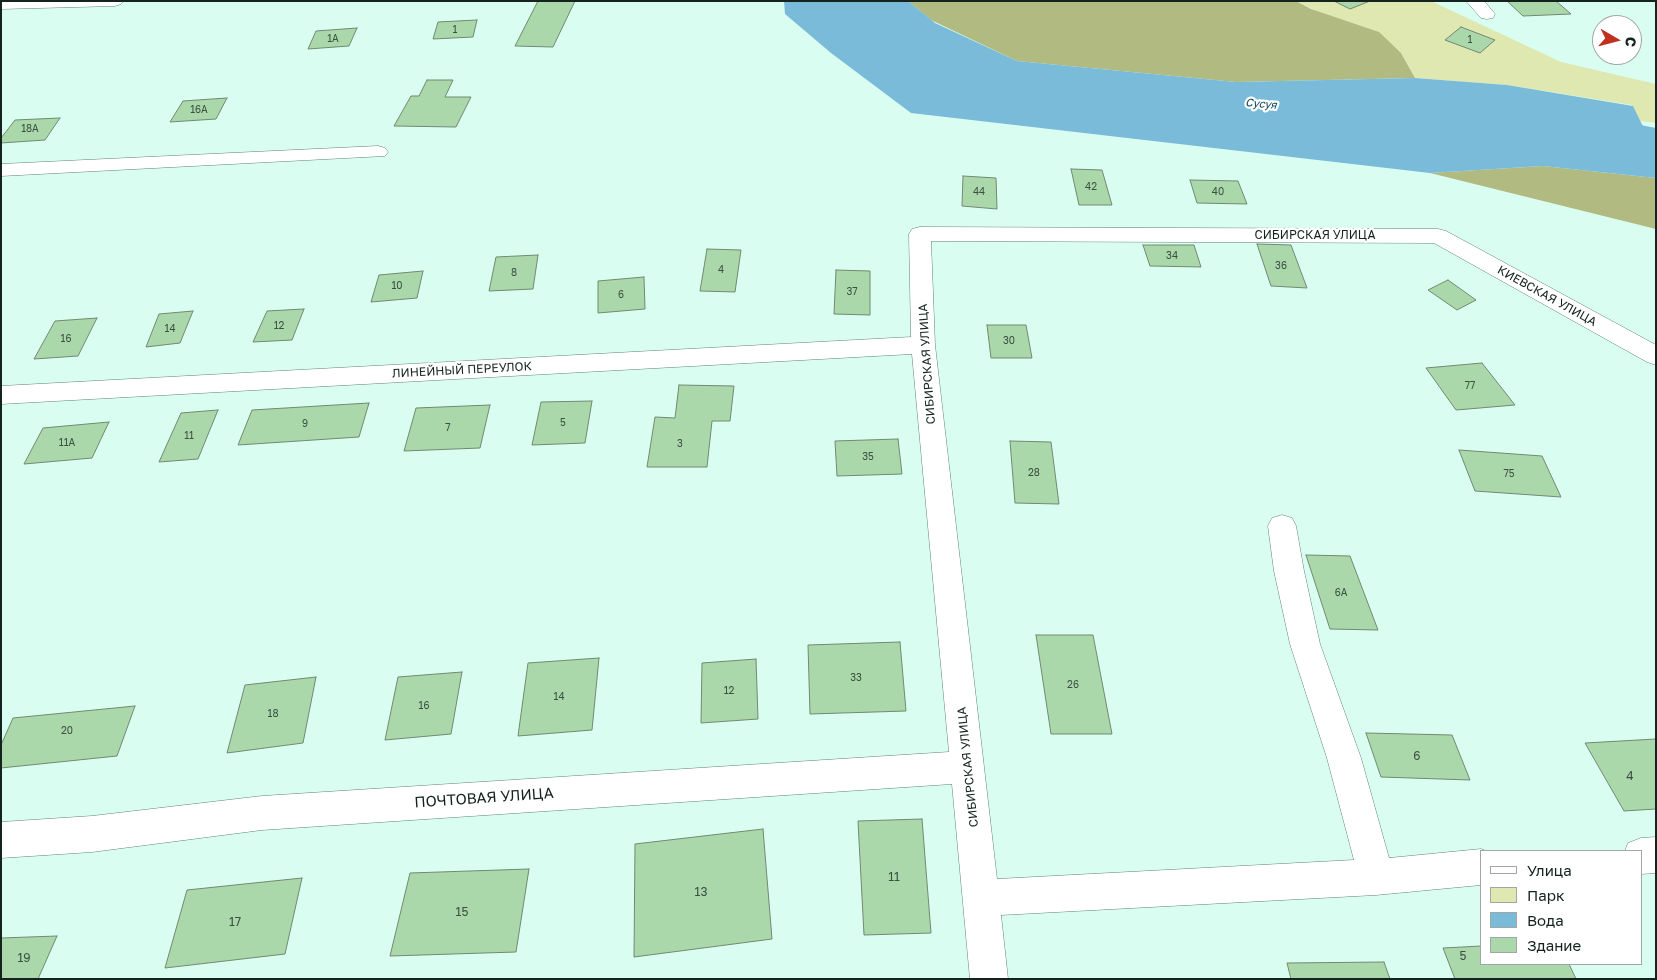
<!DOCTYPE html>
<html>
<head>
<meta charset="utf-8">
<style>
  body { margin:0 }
  #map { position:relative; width:1657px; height:980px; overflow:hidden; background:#d9fef1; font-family:"Golos Text",sans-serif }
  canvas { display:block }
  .frame { position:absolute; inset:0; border:2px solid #15231e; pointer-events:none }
  .legend { position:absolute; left:1480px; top:850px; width:162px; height:115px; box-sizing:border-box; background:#fff; border:1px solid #a1a7a5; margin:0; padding:6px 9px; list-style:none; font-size:15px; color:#15231e }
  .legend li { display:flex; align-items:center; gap:10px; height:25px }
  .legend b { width:25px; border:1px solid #a1a7a5 }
  .north { position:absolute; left:1592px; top:15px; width:50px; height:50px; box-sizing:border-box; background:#fff; border:1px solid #a1a7a5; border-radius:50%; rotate:98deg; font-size:14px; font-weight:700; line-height:20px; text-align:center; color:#15231e }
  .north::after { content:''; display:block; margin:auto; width:18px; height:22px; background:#bf321f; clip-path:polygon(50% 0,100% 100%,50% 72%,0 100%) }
</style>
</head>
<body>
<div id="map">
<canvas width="1657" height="980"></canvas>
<div class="frame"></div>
<ul class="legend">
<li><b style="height:6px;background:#fff"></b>Улица</li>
<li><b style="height:14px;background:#dee8b0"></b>Парк</li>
<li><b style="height:14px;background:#7abbd9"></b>Вода</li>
<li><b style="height:14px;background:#abd8aa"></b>Здание</li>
</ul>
<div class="north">С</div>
</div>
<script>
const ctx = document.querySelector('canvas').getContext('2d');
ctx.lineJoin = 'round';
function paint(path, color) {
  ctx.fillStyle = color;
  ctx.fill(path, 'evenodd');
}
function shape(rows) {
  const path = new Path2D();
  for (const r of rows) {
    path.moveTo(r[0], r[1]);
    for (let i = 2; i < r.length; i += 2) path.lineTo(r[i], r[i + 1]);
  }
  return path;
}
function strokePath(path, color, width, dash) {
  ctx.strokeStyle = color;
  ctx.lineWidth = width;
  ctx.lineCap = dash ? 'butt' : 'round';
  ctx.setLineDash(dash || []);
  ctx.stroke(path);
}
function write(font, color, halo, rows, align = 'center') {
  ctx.font = font + ' "Golos Text",sans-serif';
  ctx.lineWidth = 4.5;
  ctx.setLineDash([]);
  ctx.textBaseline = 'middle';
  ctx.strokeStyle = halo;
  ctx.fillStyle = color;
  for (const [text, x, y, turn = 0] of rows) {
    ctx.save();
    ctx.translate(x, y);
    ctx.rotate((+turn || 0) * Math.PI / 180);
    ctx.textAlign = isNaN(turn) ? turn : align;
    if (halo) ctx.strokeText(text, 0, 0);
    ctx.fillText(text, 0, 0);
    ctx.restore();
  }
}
const green = shape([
  [1296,1,1431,1,1561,62,1656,84,1656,123,1640,121,1632,105,1507,85,1415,78,1401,53]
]);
const forest = shape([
  [908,1,1296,1,1311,9,1379,32,1401,53,1415,78,1236,82,1017,61,931,20],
  [1543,166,1656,178,1656,229,1430,173]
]);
const water = shape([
  [784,1,908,1,935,23,1017,61,1236,82,1415,78,1507,85,1633,106,1656,153,1656,178,1543,166,1430,173,911,113,831,53,785,14]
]);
const river = shape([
  [1546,107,1656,128,1656,160,1527,134,1519,123,1527,112,1546,107]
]);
const building = shape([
  [538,1,575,1,553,47,515,46,538,1],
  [1334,1,1370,1,1350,9,1334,1],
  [1507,1,1556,1,1571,14,1523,16,1507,1],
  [477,20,473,37,433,39,438,22,477,20],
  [1461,27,1495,40,1480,53,1445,40,1461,27],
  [357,28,349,46,308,49,316,31,357,28],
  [427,80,453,80,445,97,471,97,456,127,394,126,411,96,419,96,427,80],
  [227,98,216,119,170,122,183,101,227,98],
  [60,118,45,140,1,143,1,138,15,120,60,118],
  [1071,169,1102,170,1112,205,1079,205,1071,169],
  [963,176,996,178,997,209,962,206,963,176],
  [1190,180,1238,181,1247,204,1197,203,1190,180],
  [1257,244,1291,245,1307,288,1271,286,1257,244],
  [1143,245,1194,245,1201,267,1150,266,1143,245],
  [707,249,741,250,735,292,700,291,707,249],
  [538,255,533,289,489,291,496,257,538,255],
  [836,270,870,271,870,315,834,314,836,270],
  [423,271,417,298,371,302,379,275,423,271],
  [644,277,645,309,598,313,598,281,644,277],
  [1448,280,1476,300,1457,310,1428,290,1448,280],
  [304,309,292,340,253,342,267,311,304,309],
  [193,311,180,343,146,347,159,314,193,311],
  [97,318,78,356,34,359,55,321,97,318],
  [987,325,1026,325,1032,358,991,358,987,325],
  [1482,363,1515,405,1456,410,1426,368,1482,363],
  [679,385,734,386,730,421,712,421,707,467,647,467,655,417,675,418,679,385],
  [592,401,585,443,532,445,541,402,592,401],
  [369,403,359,437,238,445,252,410,369,403],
  [490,405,480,448,404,451,416,408,490,405],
  [218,410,198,459,159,462,181,413,218,410],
  [109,422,92,458,24,464,43,428,109,422],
  [898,439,902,474,837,476,835,441,898,439],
  [1010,441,1051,442,1059,504,1015,503,1010,441],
  [1459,450,1542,456,1561,497,1475,491,1459,450],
  [1306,555,1350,556,1378,630,1330,629,1306,555],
  [1036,635,1093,635,1112,734,1051,734,1036,635],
  [900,642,906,711,810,714,808,645,900,642],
  [599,658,592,730,518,736,528,663,599,658],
  [756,659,758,719,701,723,702,663,756,659],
  [462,672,451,734,385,740,398,677,462,672],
  [316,677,303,743,227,753,245,685,316,677],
  [135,706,117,756,1,768,1,745,13,718,135,706],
  [1366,733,1452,735,1470,780,1381,777,1366,733],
  [1656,739,1656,809,1624,811,1585,743,1656,739],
  [922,819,931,933,864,935,858,821,922,819],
  [763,829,772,939,634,957,635,844,763,829],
  [529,869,516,952,390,956,410,873,529,869],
  [302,878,285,954,165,968,187,890,302,878],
  [57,936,38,979,1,979,1,938,57,936],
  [1481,946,1481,964,1569,964,1576,979,1455,979,1443,948,1481,946],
  [1384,962,1390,979,1291,979,1287,963,1384,962]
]);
const minor = shape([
  [1,1,123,1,121,4,115,6,1,9,1,1],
  [1466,1,1484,1,1495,14,1493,18,1487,19,1481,18,1466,1],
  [378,146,385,148,388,152,385,156,1,176,1,164,378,146],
  [920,227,1438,229,1446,231,1656,345,1656,365,1647,362,1434,243,931,241,935,345,997,879,1354,860,1327,758,1290,644,1274,571,1268,526,1272,518,1282,515,1292,518,1296,526,1304,571,1320,644,1361,758,1389,858,1481,849,1486,851,1481,851,1481,885,1376,895,1001,915,1008,979,970,979,952,784,262,830,92,852,1,858,1,822,92,816,262,796,949,752,912,354,1,404,1,386,911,337,909,234,912,229,920,227],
  [1656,837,1656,873,1641,874,1641,851,1625,851,1628,843,1641,838,1656,837]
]);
const numberNames = [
  ["1",455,30],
  ["1А",333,39],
  ["1",1470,40],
  ["16А",199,110],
  ["18А",30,129],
  ["42",1091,187],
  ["44",979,192],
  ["40",1218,192],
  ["34",1172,256],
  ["36",1281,266],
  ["4",721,270],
  ["8",514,273],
  ["10",397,286],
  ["37",852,292],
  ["6",621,295],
  ["12",279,326],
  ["14",170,329],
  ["16",66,339],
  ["30",1009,341],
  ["77",1470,386],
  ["5",563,423],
  ["9",305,424],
  ["7",448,428],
  ["11",189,436],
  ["11А",67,443],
  ["3",680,444],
  ["35",868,457],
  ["28",1034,473],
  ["75",1509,474],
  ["6А",1341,593],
  ["33",856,678],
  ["26",1073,685],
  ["12",729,691],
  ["14",559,697],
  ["16",424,706],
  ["18",273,714],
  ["20",67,731]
];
const farWaternames = [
  ["Сусуя",1261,104,5]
];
const streetNames = [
  ["СИБИРСКАЯ УЛИЦА",1315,235],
  ["КИЕВСКАЯ УЛИЦА",1547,296,29],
  ["СИБИРСКАЯ УЛИЦА",927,364,-94],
  ["ЛИНЕЙНЫЙ ПЕРЕУЛОК",462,370,-3],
  ["СИБИРСКАЯ УЛИЦА",968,767,-96]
];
const nearNumbernames = [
  ["6",1417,756],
  ["4",1630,776],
  ["11",894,877],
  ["13",701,892],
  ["15",462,912],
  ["17",235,922],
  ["5",1463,956],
  ["19",24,958]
];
const nearStreetnames = [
  ["ПОЧТОВАЯ УЛИЦА",484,798,-4]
];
paint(green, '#dee8b0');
paint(forest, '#b1ba80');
paint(water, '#7abbd9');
paint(river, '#7abbd9');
paint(building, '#abd8aa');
strokePath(building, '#728871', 1);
strokePath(minor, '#628378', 1);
paint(minor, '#fff');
write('10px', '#3a5041', null, numberNames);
write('italic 11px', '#0a4358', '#fff', farWaternames);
write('12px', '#15231e', '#fff', streetNames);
write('12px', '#3a5041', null, nearNumbernames);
write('15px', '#15231e', '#fff', nearStreetnames);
</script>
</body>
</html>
